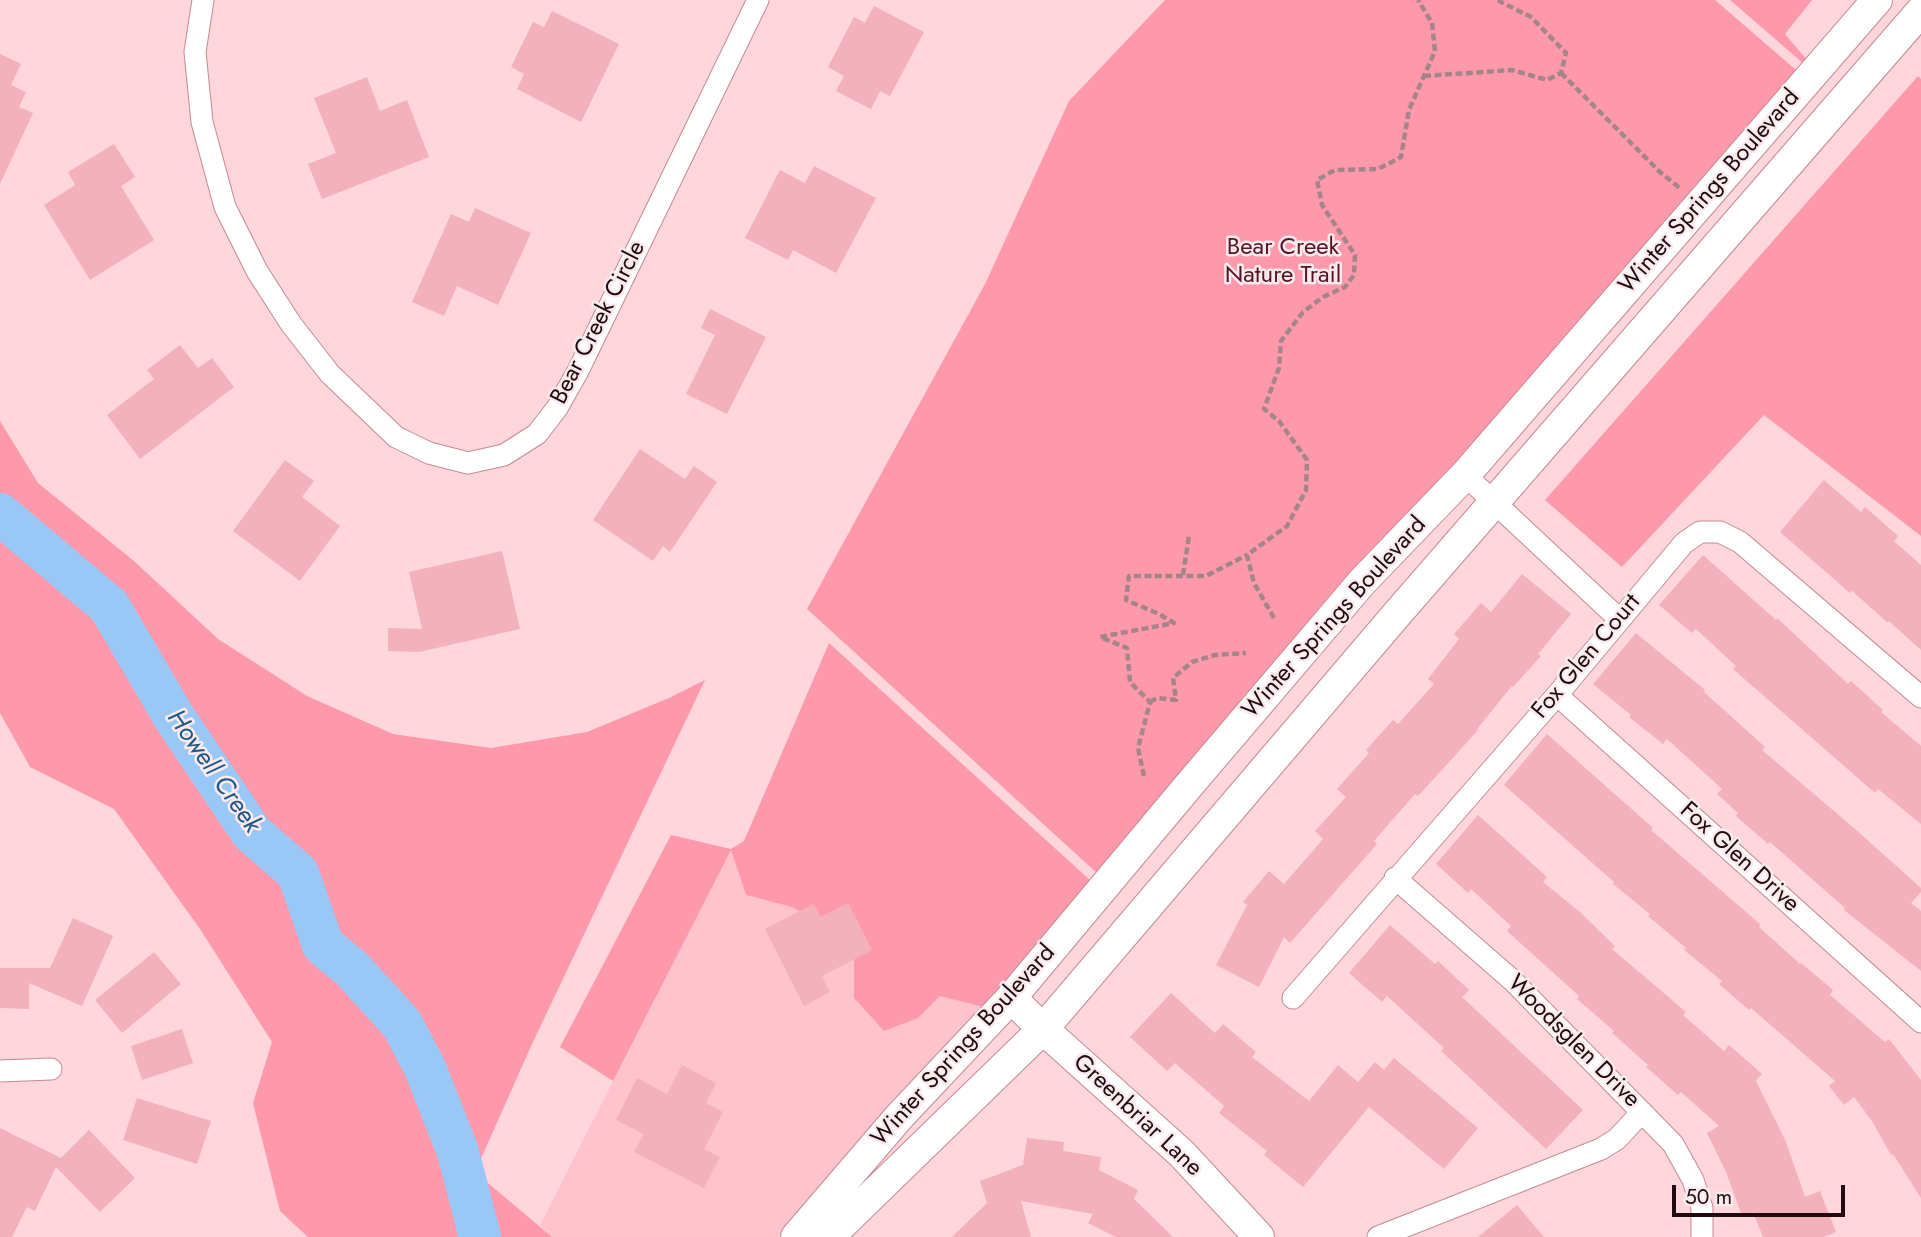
<!DOCTYPE html>
<html>
<head>
<meta charset="utf-8">
<style>
  body { margin:0 }
  #map { position:relative; width:1921px; height:1237px; overflow:hidden; background:#fed6dc; font-family:Jost,sans-serif }
  canvas { display:block }
  .scale { position:absolute; left:1672px; top:1185px; width:173px; height:32px; box-sizing:border-box; border:4px solid #210b10; border-top:0; padding-left:9px; font-size:21px; line-height:24px; white-space:nowrap; color:#210b10; -webkit-text-stroke:5px #f9ebed; paint-order:stroke }
</style>
</head>
<body>
<div id="map">
<canvas width="1921" height="1237"></canvas>
<div class="scale">50 m</div>
</div>
<script>
const ctx = document.querySelector('canvas').getContext('2d');
ctx.lineJoin = 'round';
function paint(path, color) {
  ctx.fillStyle = color;
  ctx.fill(path, 'evenodd');
}
function shape(rows) {
  const path = new Path2D();
  for (const r of rows) {
    path.moveTo(r[0], r[1]);
    for (let i = 2; i < r.length; i += 2) path.lineTo(r[i], r[i + 1]);
  }
  return path;
}
function strokePath(path, color, width, dash) {
  ctx.strokeStyle = color;
  ctx.lineWidth = width;
  ctx.lineCap = dash ? 'butt' : 'round';
  ctx.setLineDash(dash || []);
  ctx.stroke(path);
}
function write(font, color, halo, rows, align = 'center') {
  ctx.font = font + ' Jost,sans-serif';
  ctx.lineWidth = 5;
  ctx.setLineDash([]);
  ctx.textBaseline = 'middle';
  ctx.strokeStyle = halo;
  ctx.fillStyle = color;
  for (const [text, x, y, turn = 0] of rows) {
    ctx.save();
    ctx.translate(x, y);
    ctx.rotate((+turn || 0) * Math.PI / 180);
    ctx.textAlign = isNaN(turn) ? turn : align;
    if (halo) ctx.strokeText(text, 0, 0);
    ctx.fillText(text, 0, 0);
    ctx.restore();
  }
}
const built = shape([
  [731,849,746,895,792,907,826,927,854,956,854,998,918,1018,940,995,984,1007,886,1111,778,1237,552,1237,540,1225]
]);
const green = shape([
  [1165,0,1715,0,1796,70,1653,236,1097,873,807,609,985,284,1069,101],
  [1730,0,1812,0,1785,34,1807,60,1804,64],
  [1918,76,1921,79,1921,536,1764,415,1622,567,1545,500],
  [0,421,38,483,134,561,218,639,307,696,393,734,491,748,587,732,669,698,705,680,532,1044,475,1172,552,1237,308,1237,280,1211,253,1103,272,1042,200,929,114,809,30,767,0,713],
  [829,643,1091,881,984,1007,940,996,918,1018,884,1031,854,998,854,956,826,927,792,907,746,895,731,850,613,1081,560,1047,671,835,731,849,744,841]
]);
const river = shape([
  [0,514,109,606,174,717,252,833,298,873,323,945,352,969,402,1024,425,1068,458,1152,480,1237]
]);
const building = shape([
  [874,6,924,32,890,96,880,91,871,109,836,91,844,76,828,67,854,17,865,23],
  [552,11,619,44,581,122,517,89,524,74,511,67,533,22,544,27],
  [0,54,21,64,11,85,26,92,19,107,33,113,0,184],
  [367,77,380,111,407,100,429,157,322,199,308,164,336,153,314,98],
  [114,144,135,177,121,186,154,240,90,280,44,205,75,185,68,172],
  [814,166,876,198,836,273,793,250,788,260,745,238,780,170,805,183],
  [475,208,531,233,498,305,457,286,444,316,412,302,451,214,469,222],
  [710,309,766,337,727,414,686,394,715,335,701,328],
  [180,345,198,368,212,358,234,387,140,459,107,415,154,379,147,370],
  [640,449,685,479,694,466,717,482,670,552,663,546,653,561,593,520],
  [285,460,314,481,302,497,340,526,300,581,233,531],
  [1824,480,1861,512,1865,507,1898,536,1894,541,1921,565,1921,650,1889,621,1887,622,1851,590,1850,593,1780,532],
  [502,551,520,629,419,652,388,651,388,628,422,629,409,572],
  [1703,555,1776,620,1777,618,1848,684,1851,681,1883,710,1881,712,1921,746,1921,824,1878,789,1875,793,1733,669,1736,666,1696,629,1692,633,1659,605],
  [1522,574,1571,614,1538,654,1541,656,1513,687,1512,686,1477,729,1478,730,1451,760,1418,796,1415,794,1374,841,1377,844,1290,943,1284,937,1259,987,1216,965,1247,905,1243,902,1269,871,1284,884,1323,839,1315,831,1346,797,1337,789,1369,753,1366,750,1393,720,1398,724,1434,684,1428,679,1459,639,1454,634,1481,603,1491,612],
  [1636,633,1705,690,1704,692,1765,747,1762,750,1854,828,1921,888,1921,892,1911,903,1921,911,1921,971,1844,910,1845,908,1770,842,1768,844,1736,816,1738,813,1717,794,1722,789,1667,739,1663,744,1629,717,1631,715,1593,684],
  [1547,734,1653,828,1651,830,1760,924,1759,927,1800,964,1801,963,1833,990,1830,995,1885,1042,1889,1039,1921,1080,1921,1198,1893,1154,1891,1155,1872,1121,1854,1097,1844,1105,1829,1086,1835,1081,1751,1008,1749,1010,1719,984,1722,981,1684,950,1686,948,1648,916,1650,914,1613,884,1614,882,1504,785],
  [1478,815,1547,877,1543,882,1581,913,1615,946,1612,949,1686,1012,1683,1015,1724,1051,1729,1045,1762,1074,1756,1081,1786,1142,1805,1197,1820,1191,1836,1232,1823,1237,1763,1237,1753,1212,1742,1216,1726,1172,1707,1133,1719,1126,1681,1092,1678,1095,1646,1067,1648,1065,1612,1033,1614,1031,1577,999,1579,996,1507,931,1511,926,1471,889,1468,893,1436,864],
  [848,903,872,950,822,976,830,992,804,1006,765,929,813,904,821,917],
  [73,918,113,936,82,1006,29,983,29,1009,0,1008,0,968,50,968],
  [1390,925,1435,964,1438,961,1469,990,1462,997,1583,1110,1546,1149,1441,1051,1444,1048,1387,996,1382,1002,1349,973],
  [154,952,181,984,122,1033,95,1000],
  [1171,993,1215,1033,1223,1024,1256,1052,1252,1057,1309,1101,1338,1065,1358,1082,1375,1062,1384,1070,1394,1058,1478,1128,1444,1169,1369,1107,1303,1187,1264,1155,1267,1151,1219,1113,1224,1106,1175,1063,1167,1071,1130,1037],
  [182,1029,193,1063,142,1080,131,1046],
  [682,1065,716,1083,706,1103,723,1112,704,1149,720,1157,704,1188,634,1152,644,1134,616,1120,637,1078,667,1094],
  [137,1098,211,1121,197,1164,123,1140],
  [0,1128,61,1158,89,1130,135,1178,100,1212,56,1167,35,1211,27,1207,12,1237,0,1237],
  [1027,1138,1064,1142,1063,1151,1101,1157,1099,1170,1138,1190,1134,1199,1173,1237,1116,1237,1088,1223,1093,1214,1021,1201,1031,1237,952,1237,987,1203,980,1181,1023,1165],
  [1517,1205,1544,1237,1478,1237]
]);
const path = shape([
  [1561,73,1660,172,1681,189],
  [1424,76,1512,70,1547,80,1561,73,1566,53,1531,17,1497,0],
  [1183,575,1189,536],
  [1274,618,1254,583,1247,555,1287,526,1306,490,1307,460,1279,421,1264,409,1279,368,1281,341,1303,312,1323,297,1345,287,1354,275,1355,255,1322,205,1317,180,1335,170,1378,169,1401,157,1409,110,1435,51,1432,23,1418,0],
  [1150,702,1157,698,1176,700,1173,678,1192,662,1215,655,1246,653],
  [1144,776,1138,748,1150,702,1130,682,1127,648,1100,637,1174,623,1159,614,1126,600,1129,576,1206,576,1247,555]
]);
const street = shape([
  [203,0,195,52,202,122,225,207,257,271,291,324,330,374,396,437,429,453,468,463,504,455,537,434,557,408,578,371,758,0],
  [1465,475,1619,619],
  [1557,695,1921,1022],
  [1395,878,1512,980,1673,1144,1693,1180,1702,1208,1702,1237],
  [1293,998,1557,695,1684,543,1700,532,1720,532,1740,542,1921,697],
  [0,1071,51,1069],
  [1378,1237,1601,1149,1617,1139,1642,1112]
]);
const secondary = shape([
  [1011,998,1043,1029,1182,1154,1259,1237],
  [796,1237,899,1117,1011,998,1190,784,1362,582,1465,475,1877,0],
  [829,1237,1043,1029,1397,614,1921,11]
]);
const streetNames = [
  ["Winter Springs Boulevard",1710,192,-49],
  ["Bear Creek Circle",599,323,-63],
  ["Winter Springs Boulevard",1335,618,-48],
  ["Fox Glen Court",1587,657,-50],
  ["Fox Glen Drive",1739,858,42],
  ["Woodsglen Drive",1573,1042,45],
  ["Winter Springs Boulevard",964,1046,-48],
  ["Greenbriar Lane",1137,1116,43]
];
const parkNames = [
  ["Bear Creek",1283,248],
  ["Nature Trail",1283,276]
];
const waterNames = [
  ["Howell Creek",213,772,55]
];
paint(built, '#fec3cc');
paint(green, '#fe99ab');
strokePath(river, '#9ac8f6', 42);
paint(building, '#f2b1bb');
strokePath(street, '#c68993', 23);
strokePath(secondary, '#c68993', 32);
strokePath(path, '#a6858a', 4.5, [7, 3.5]);
strokePath(street, '#fff', 21);
strokePath(secondary, '#fff', 30);
write('24px', '#210b10', '#f9ebed', streetNames);
write('24px', '#561226', '#f9ebed', parkNames);
write('italic 26px', '#205889', '#f9ebed', waterNames);
</script>
</body>
</html>
